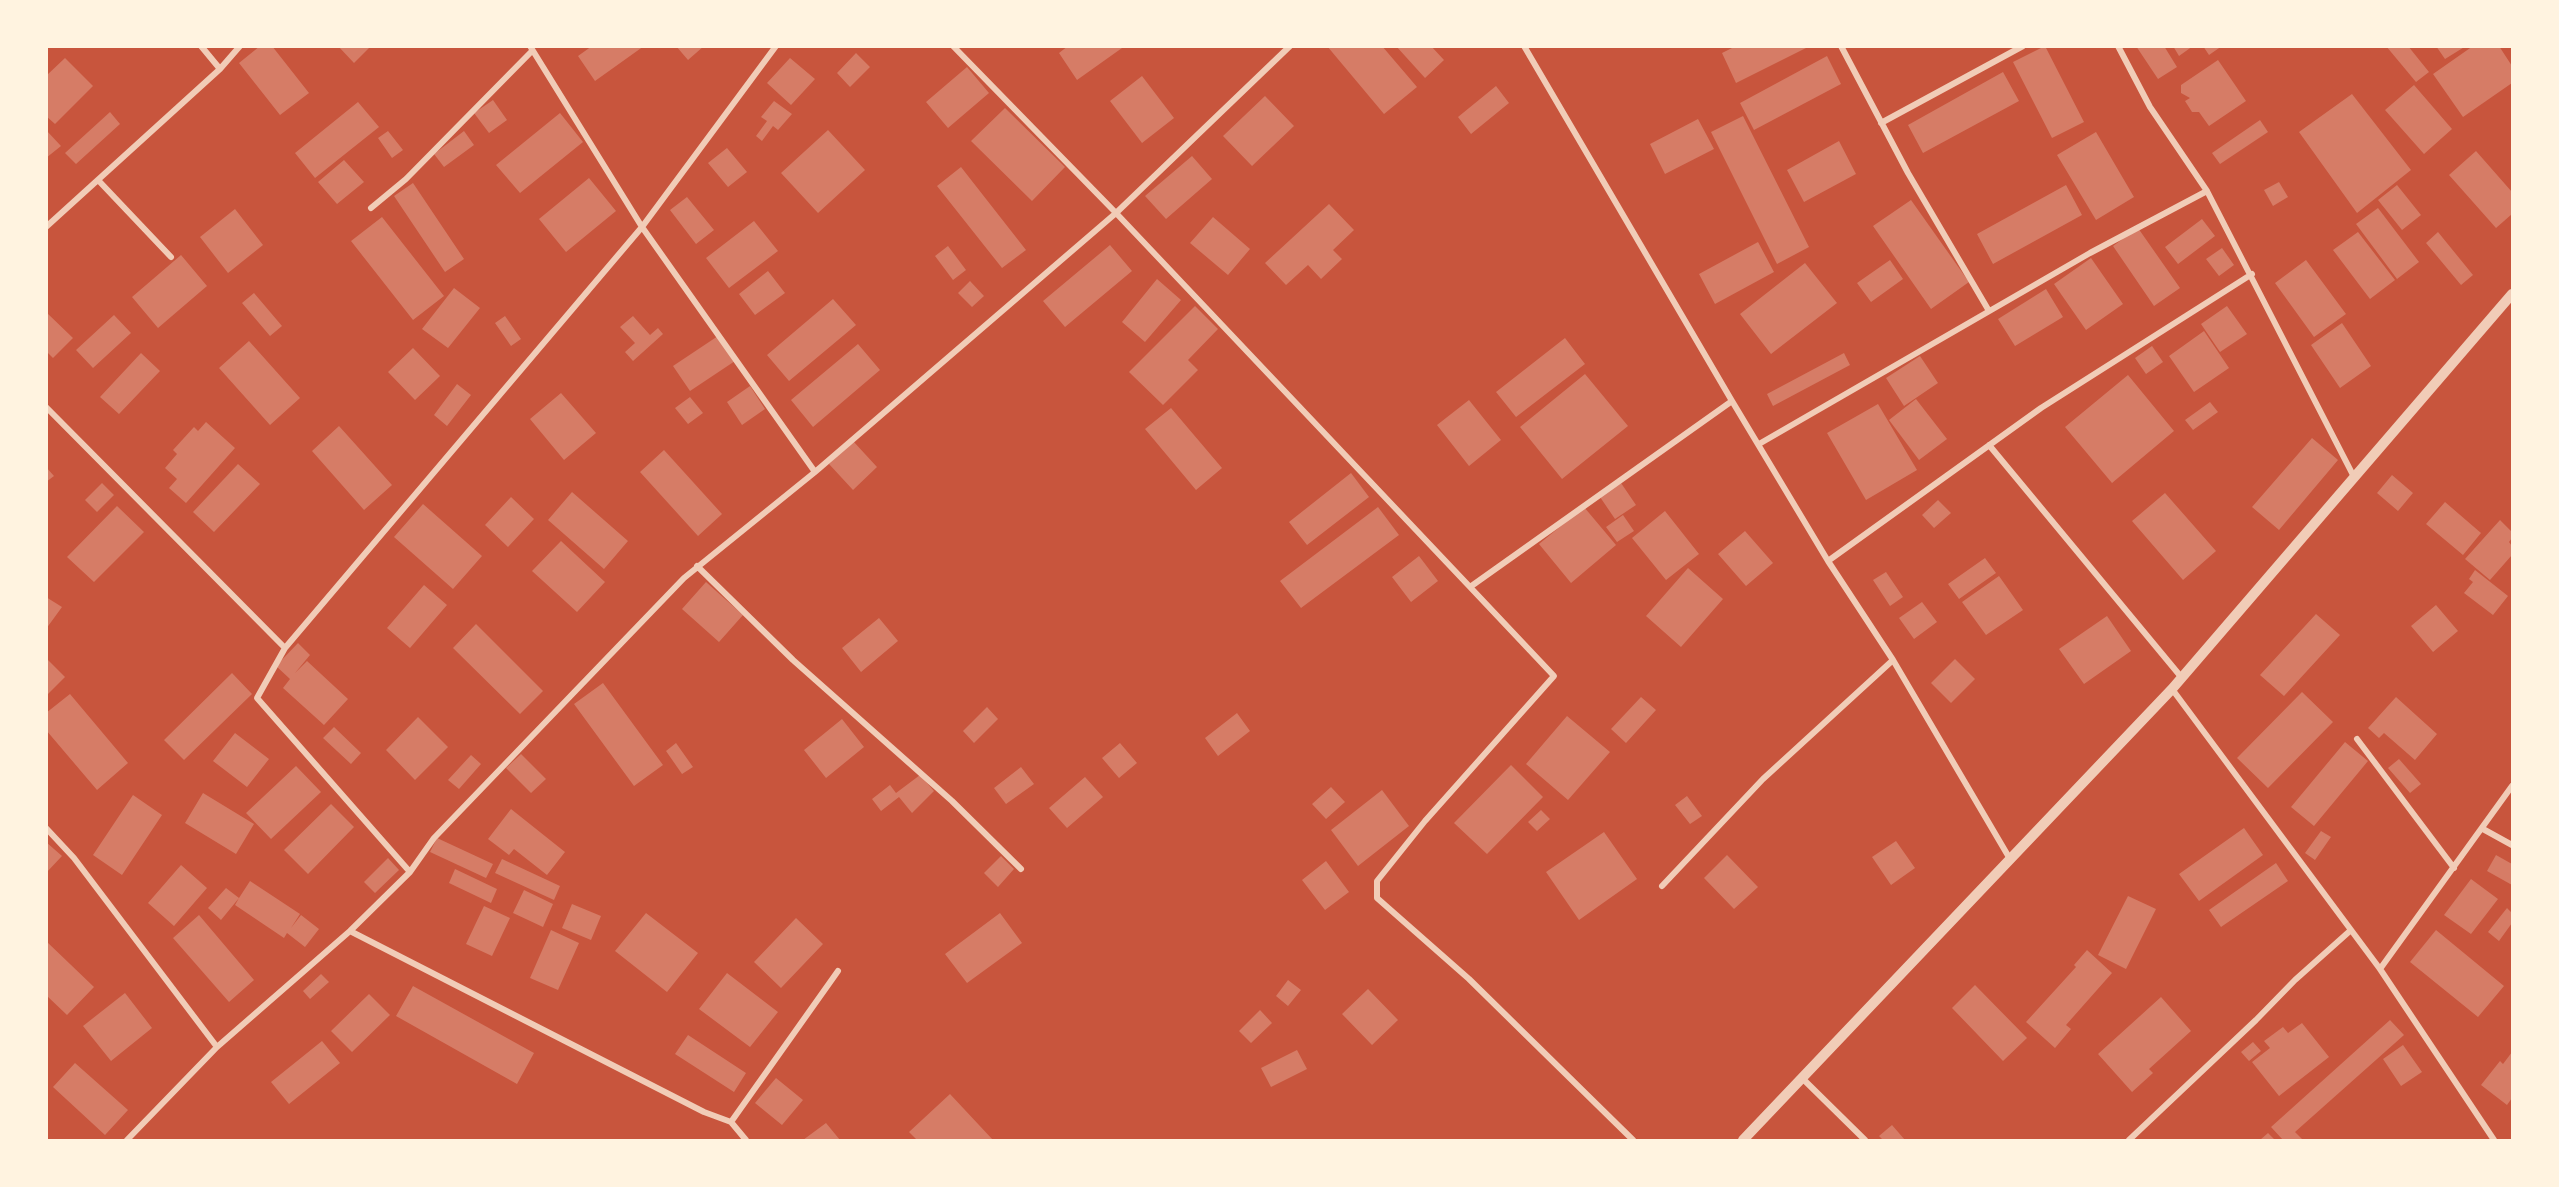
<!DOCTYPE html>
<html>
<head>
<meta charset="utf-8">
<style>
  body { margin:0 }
  #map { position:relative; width:2559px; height:1187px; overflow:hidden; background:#c8553d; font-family:Quicksand,sans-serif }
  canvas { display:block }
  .frame { position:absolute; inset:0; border:48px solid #fff3e0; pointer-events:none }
</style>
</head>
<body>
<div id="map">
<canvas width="2559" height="1187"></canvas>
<div class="frame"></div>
</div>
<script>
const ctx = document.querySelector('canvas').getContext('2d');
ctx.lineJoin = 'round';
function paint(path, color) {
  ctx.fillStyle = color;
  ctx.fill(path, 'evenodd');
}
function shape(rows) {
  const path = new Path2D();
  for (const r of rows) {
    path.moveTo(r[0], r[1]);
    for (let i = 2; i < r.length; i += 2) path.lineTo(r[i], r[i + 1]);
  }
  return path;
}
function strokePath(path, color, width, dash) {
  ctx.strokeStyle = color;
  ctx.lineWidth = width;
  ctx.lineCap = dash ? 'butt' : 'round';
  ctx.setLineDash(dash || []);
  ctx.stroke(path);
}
const building = shape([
  [260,46,272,46,309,93,280,115,239,63],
  [338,46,371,46,354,63],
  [592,46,644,46,595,81,578,56],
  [676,46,704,46,688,60],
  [1068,46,1120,46,1122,48,1077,80,1059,53],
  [1327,46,1382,46,1417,87,1384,114],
  [1396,46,1431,46,1444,60,1425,78],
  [1736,46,1810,46,1736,83,1722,53],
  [2045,46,2084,122,2052,138,2013,62],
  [2136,46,2164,46,2177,67,2158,79],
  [2173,46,2193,46,2179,56],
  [2203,46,2222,46,2209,55],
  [2386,46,2408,46,2429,72,2416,82],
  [2436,46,2466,46,2445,59],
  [2473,46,2499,46,2512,66,2512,83,2463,117,2433,74],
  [856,53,870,67,850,87,837,73],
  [1827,56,1841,84,1754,130,1740,103],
  [65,58,93,86,55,124,46,116,46,76],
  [790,58,815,79,791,105,767,83],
  [2218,60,2246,101,2209,126,2199,112,2192,112,2185,101,2190,98,2181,93,2181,85],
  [967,67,989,93,948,128,926,102],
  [2003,72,2019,101,1923,153,1908,125],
  [1142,76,1174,118,1142,143,1110,101],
  [2414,85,2452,129,2424,154,2385,110],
  [1496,86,1509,103,1471,134,1458,117],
  [2352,94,2411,170,2357,213,2299,132],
  [1265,96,1294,126,1252,166,1223,136],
  [493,100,507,120,489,133,474,113],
  [774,101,792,114,778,130,773,126,762,141,756,136,767,121,761,117],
  [358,102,379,127,315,178,295,153],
  [1005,108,1065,167,1032,201,971,141],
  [110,112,120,124,76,164,65,153],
  [560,113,583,142,520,193,496,165],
  [1743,116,1809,247,1777,264,1711,132],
  [1698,119,1714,149,1665,174,1650,144],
  [2260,120,2268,132,2220,164,2212,153],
  [46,130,61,146,46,158],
  [828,130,865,170,818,213,781,173],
  [388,131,403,150,392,158,378,138],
  [464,131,474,145,444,167,434,154],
  [2096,132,2134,197,2096,220,2057,155],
  [1839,141,1856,174,1804,202,1787,170],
  [727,148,747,172,728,187,708,163],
  [2476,151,2512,192,2512,214,2496,228,2449,175],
  [1192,156,1212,179,1166,219,1145,196],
  [344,160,364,182,337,204,318,182],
  [961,167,1026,250,1002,268,937,186],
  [589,178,616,211,566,252,539,219],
  [2279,182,2288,197,2273,206,2264,190],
  [413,183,464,259,445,272,394,196],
  [2066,185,2082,215,1993,264,1977,234],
  [2397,185,2421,215,2402,230,2378,200],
  [687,197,714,230,696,244,670,210],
  [1911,200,1969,282,1931,309,1873,226],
  [1329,204,1354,230,1333,250,1342,259,1321,279,1308,265,1286,285,1265,263],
  [2378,208,2419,262,2397,279,2356,224],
  [235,209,263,245,228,273,200,237],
  [382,217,444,296,413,320,351,241],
  [1213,217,1250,249,1228,275,1190,243],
  [2202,219,2215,236,2178,264,2165,247],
  [754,221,778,251,729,288,706,258],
  [2138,228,2180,288,2154,306,2113,246],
  [2358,232,2395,280,2370,299,2333,250],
  [2438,232,2473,275,2461,285,2426,243],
  [1758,242,1774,272,1715,304,1699,274],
  [1110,245,1132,271,1065,327,1043,301],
  [948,246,966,270,953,280,935,256],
  [2222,248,2234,265,2219,276,2206,259],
  [181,255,207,286,158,328,132,297],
  [2091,258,2123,304,2086,330,2054,284],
  [1890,260,1903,279,1871,302,1857,283],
  [2306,260,2346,314,2314,337,2275,283],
  [1805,263,1837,303,1771,354,1740,314],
  [768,271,785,293,755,315,739,294],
  [1157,279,1181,300,1145,342,1122,322],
  [970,281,984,296,972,307,958,293],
  [454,288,480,308,448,348,422,329],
  [2046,289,2063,317,2015,346,1998,319],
  [254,293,282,326,270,336,242,303],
  [833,299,856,325,789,381,767,355],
  [1195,306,1218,329,1188,360,1198,370,1163,405,1129,372],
  [2227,306,2247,334,2220,352,2201,324],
  [46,312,73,338,53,358,46,351],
  [114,315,131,333,93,368,76,350],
  [505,316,521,339,511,346,495,323],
  [633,316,650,335,658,328,663,334,633,361,625,352,635,343,620,327],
  [2342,323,2371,366,2340,388,2311,345],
  [2204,331,2229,368,2194,392,2169,356],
  [718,336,735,361,690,391,673,366],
  [1565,338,1585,364,1516,417,1496,392],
  [249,341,300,398,270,425,219,368],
  [858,344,880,370,813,427,791,400],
  [2152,346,2163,362,2146,374,2135,358],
  [413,348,440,376,415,400,388,372],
  [141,353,160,371,119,414,100,397],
  [1844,353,1850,365,1773,406,1767,394],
  [1920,356,1938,383,1904,406,1886,378],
  [1585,374,1628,426,1562,479,1520,427],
  [2128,375,2174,431,2112,483,2065,427],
  [457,384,471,395,447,426,434,415],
  [750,386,765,409,742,425,727,402],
  [561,393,596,433,564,460,530,419],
  [690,397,703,413,688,424,675,408],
  [1916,399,1947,439,1919,460,1889,420],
  [1469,400,1501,440,1469,466,1437,425],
  [2210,402,2218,412,2193,430,2185,420],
  [1878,404,1917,470,1866,500,1827,433],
  [1171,408,1222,468,1196,490,1145,429],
  [206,422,235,448,186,503,169,488,177,479,165,468,177,454,173,450,194,427,198,431],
  [339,426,392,485,364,510,312,451],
  [2312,438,2338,460,2279,530,2252,507],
  [853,441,877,467,853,490,829,464],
  [664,450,722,514,698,536,640,472],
  [238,464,260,484,214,532,193,512],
  [46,467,54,476,46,482],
  [1351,473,1369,497,1307,545,1289,522],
  [2392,475,2413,493,2398,511,2377,493],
  [102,483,114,495,97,512,85,500],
  [1621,483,1636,505,1615,519,1600,497],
  [572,492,628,541,604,569,548,520],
  [2165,493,2216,551,2183,580,2132,521],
  [511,497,534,519,508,547,485,525],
  [1938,500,1951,513,1934,528,1922,515],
  [2445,502,2481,533,2463,555,2426,524],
  [423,504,482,556,453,589,394,537],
  [117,506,144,532,94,582,67,557],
  [1378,507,1399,535,1301,608,1280,581],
  [1584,507,1616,545,1571,583,1539,544],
  [1665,511,1699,554,1666,580,1632,538],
  [1623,515,1634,531,1617,542,1606,527],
  [2500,520,2512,532,2512,538,2509,542,2512,546,2512,555,2490,580,2465,559],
  [1745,531,1773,563,1746,586,1718,554],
  [561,541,605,582,577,612,532,571],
  [1419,556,1438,581,1411,602,1392,577],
  [1985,558,1996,573,1959,599,1948,584],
  [1688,568,1723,599,1681,647,1646,616],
  [2475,570,2508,596,2493,615,2464,593,2473,582,2469,579],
  [1886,572,1903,597,1890,606,1873,580],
  [1999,576,2023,610,1986,635,1962,602],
  [706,582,743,615,719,642,682,609],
  [424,585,447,605,410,648,387,628],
  [46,597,62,607,46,629],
  [1922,602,1937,622,1914,639,1899,618],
  [2436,605,2458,631,2433,652,2411,626],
  [2316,614,2340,635,2284,696,2260,675],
  [2107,616,2131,651,2084,684,2059,649],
  [879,618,898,641,861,672,842,648],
  [476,624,543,691,520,714,453,648],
  [298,643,310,655,295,673,307,661,348,699,324,725,283,688,290,679,276,666],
  [46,658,65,677,46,696],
  [1955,659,1975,679,1951,703,1931,683],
  [232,673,252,694,184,760,164,740],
  [603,683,663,765,634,786,574,704],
  [2302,692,2333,722,2268,788,2237,758],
  [70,694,128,763,97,790,46,730,46,713],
  [1641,697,1656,710,1626,743,1611,729],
  [2396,697,2437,734,2415,760,2384,733,2379,738,2368,728],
  [987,707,998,719,974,743,963,731],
  [1237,713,1250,731,1218,756,1205,738],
  [1567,716,1610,752,1568,800,1526,764],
  [418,717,448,747,415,780,386,750],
  [842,719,864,747,826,778,804,750],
  [334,727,361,753,351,764,323,738],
  [235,733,269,759,247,787,213,761],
  [2345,742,2368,761,2314,826,2291,807],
  [676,743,693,767,682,774,666,751],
  [1120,743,1137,763,1119,778,1102,758],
  [521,754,546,779,531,793,506,768],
  [471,755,481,764,459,789,448,780],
  [2399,759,2421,784,2410,793,2388,768],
  [1511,765,1543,797,1487,854,1454,823],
  [296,766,321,792,271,839,246,813],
  [1021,767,1034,784,1006,804,994,788],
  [920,775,934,791,912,813,899,797,881,811,872,799,890,785,896,793],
  [1085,777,1103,797,1067,828,1049,808],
  [1331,787,1345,802,1326,819,1312,804],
  [1382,790,1409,826,1358,866,1331,830],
  [203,793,254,824,236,854,185,823],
  [133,795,162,815,122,875,93,855],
  [1687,796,1702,816,1690,824,1675,805],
  [331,804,354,827,308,874,284,850],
  [511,809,565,852,547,875,514,849,509,855,488,839],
  [1541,810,1550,819,1537,831,1528,822],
  [2244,828,2263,855,2199,901,2179,874],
  [2321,831,2331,837,2315,860,2305,853],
  [1604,832,1637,879,1579,920,1546,872],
  [437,838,493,864,486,878,430,852],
  [1896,841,1915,868,1891,885,1872,857],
  [46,842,62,856,46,873],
  [1727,855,1758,887,1734,909,1704,878],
  [2496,855,2512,864,2512,885,2487,871],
  [1001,856,1014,869,998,887,984,873],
  [388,858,399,870,375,893,364,882],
  [502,859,560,886,554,900,495,873],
  [1326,861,1349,892,1325,910,1302,880],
  [2276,863,2288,881,2221,927,2209,910],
  [181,865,207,888,174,926,148,903],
  [455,869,497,889,491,903,449,883],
  [2471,879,2498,899,2471,934,2444,915],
  [250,881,300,914,291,928,301,915,319,929,305,947,287,933,284,938,235,905,239,898,221,920,208,908,226,888,239,898],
  [524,890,553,904,543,927,513,913],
  [2128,896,2156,909,2126,969,2098,955],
  [572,904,601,916,591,940,562,928],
  [484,906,510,918,492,956,466,944],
  [2507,908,2512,913,2512,923,2499,941,2488,932],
  [646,913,698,953,667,992,615,951],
  [1000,913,1022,943,967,983,945,954],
  [199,915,254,980,229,1002,173,938],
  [796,918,823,944,781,988,754,962],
  [551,930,579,943,558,990,530,978],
  [2436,930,2504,986,2478,1017,2410,962],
  [46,941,94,987,67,1015,46,995],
  [2087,950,2112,973,2066,1025,2071,1029,2055,1048,2026,1022,2076,967,2074,965],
  [727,973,778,1012,750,1047,699,1009],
  [321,974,329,982,310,999,303,991],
  [1288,980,1301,990,1288,1006,1276,996],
  [1975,985,2027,1038,2003,1061,1952,1008],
  [413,986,534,1053,517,1084,396,1016],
  [1368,989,1398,1020,1372,1045,1342,1014],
  [125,993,152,1028,111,1061,83,1026],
  [369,994,390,1015,352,1052,331,1031],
  [2161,997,2191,1031,2149,1069,2153,1073,2132,1092,2098,1054],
  [1260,1010,1272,1023,1251,1043,1239,1031],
  [2390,1020,2404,1035,2295,1132,2303,1140,2283,1140,2271,1127],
  [2302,1023,2329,1057,2279,1096,2252,1062,2270,1048,2264,1041,2283,1027,2288,1033],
  [688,1035,746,1073,734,1092,675,1054],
  [322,1041,340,1063,289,1104,271,1082],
  [2253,1042,2261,1051,2249,1061,2241,1052],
  [2403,1045,2422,1072,2401,1086,2383,1059],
  [1297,1050,1307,1069,1271,1087,1261,1068],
  [2512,1052,2512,1098,2507,1105,2481,1085,2500,1061,2503,1064],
  [75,1063,128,1110,105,1135,53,1087],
  [776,1078,803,1100,782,1125,755,1103],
  [950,1094,993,1140,917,1140,909,1132],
  [826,1123,840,1140,803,1140],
  [1892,1125,1905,1140,1883,1140,1879,1136],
  [2268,1133,2275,1140,2260,1140]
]);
const minor = shape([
  [201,46,220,69],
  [530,46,642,227,815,472],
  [953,46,1116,213,1470,587,1732,401],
  [1524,46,1732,401,1828,561,1893,660,2010,859],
  [1841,46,1908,173,1989,311],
  [2118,46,2150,107,2207,191,2354,477],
  [1881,123,2023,46],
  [98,180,171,257],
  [371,208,406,179,532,51],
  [46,227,220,69,240,46],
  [46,407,285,648],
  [1759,444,2090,253,2207,191],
  [1989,445,2182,678],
  [1828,561,2041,408,2252,274],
  [697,566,793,660,952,801,1021,869],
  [1470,587,1554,676,1425,821,1377,881,1377,898,1469,979,1633,1140],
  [2172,689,2380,969,2494,1140],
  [2357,739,2454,868],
  [46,828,74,858,217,1047],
  [2483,829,2512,845],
  [410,872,257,698,285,648,642,227,776,46],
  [1662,886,1763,779,1893,660],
  [350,931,704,1112,731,1122,746,1140],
  [2380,969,2512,786],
  [1802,1078,1865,1140],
  [731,1122,838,971],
  [127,1140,217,1047,350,931,410,872,434,838,684,578,815,472,1116,213,1290,46],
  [2129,1140,2256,1020,2295,980,2351,930]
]);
const tertiary = shape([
  [1743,1140,2172,689,2512,294]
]);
paint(building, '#d67c66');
strokePath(minor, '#f1ccb7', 6);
strokePath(tertiary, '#f1ccb7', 10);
</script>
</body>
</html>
